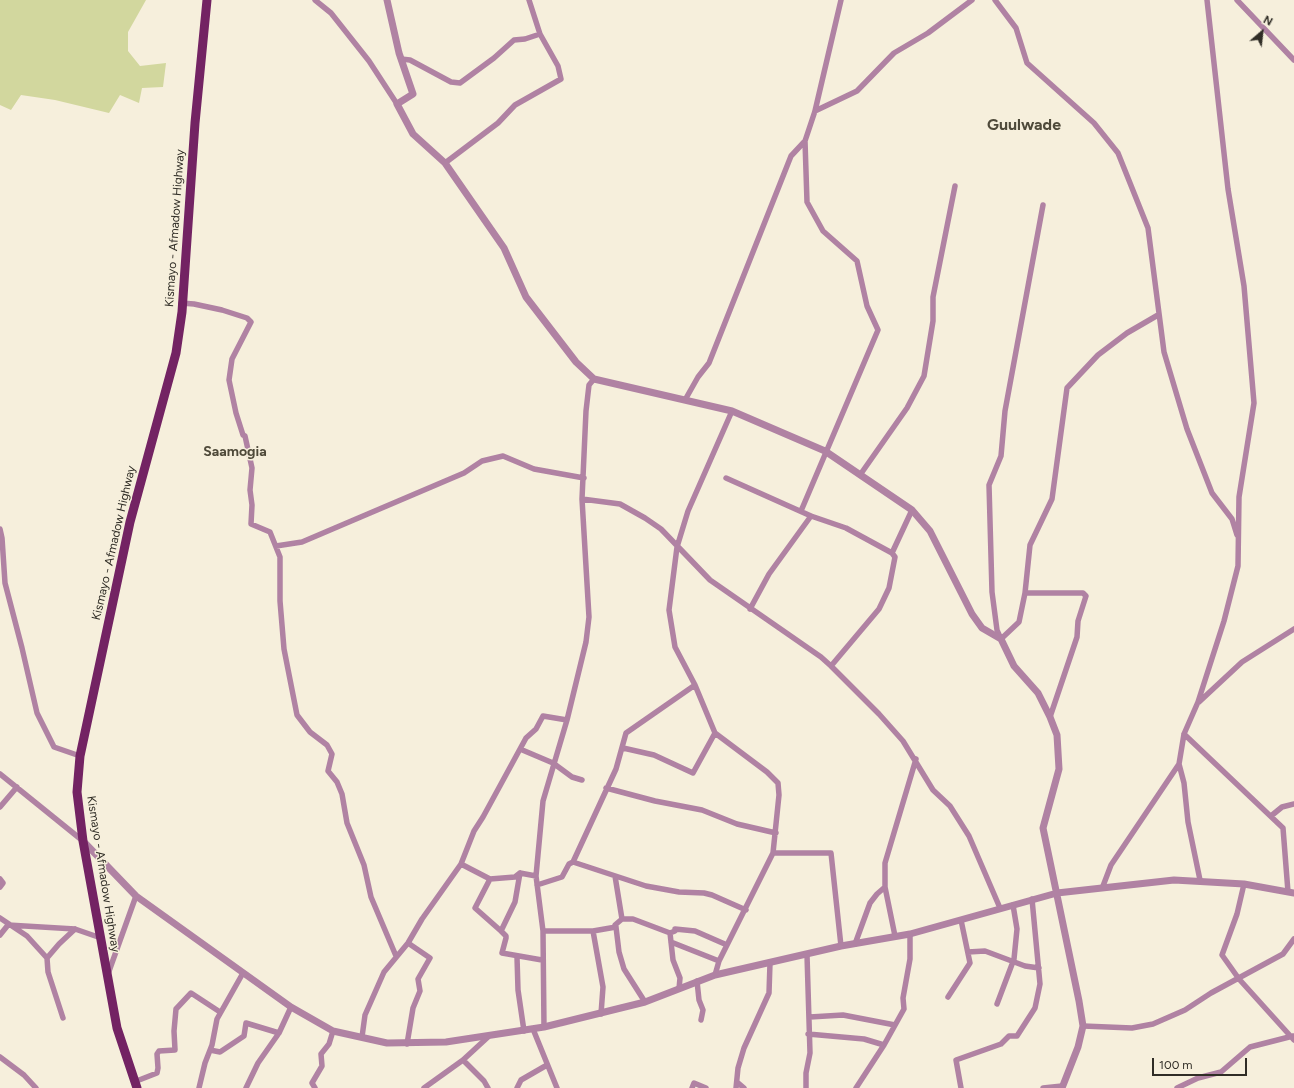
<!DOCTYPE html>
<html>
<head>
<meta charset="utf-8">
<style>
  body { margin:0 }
  #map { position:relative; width:1294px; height:1088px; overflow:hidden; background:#f6efdc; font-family:Figtree,sans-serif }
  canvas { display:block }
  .north { position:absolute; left:1242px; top:12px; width:40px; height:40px; -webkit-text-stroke:3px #f6efdc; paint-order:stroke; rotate:28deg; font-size:11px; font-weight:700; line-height:16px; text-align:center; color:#302d26 }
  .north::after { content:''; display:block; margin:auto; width:14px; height:18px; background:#302d26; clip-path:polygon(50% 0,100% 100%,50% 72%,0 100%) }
  .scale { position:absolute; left:1152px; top:1058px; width:95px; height:18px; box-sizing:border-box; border:2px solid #302d26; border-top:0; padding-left:5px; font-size:12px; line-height:14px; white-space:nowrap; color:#302d26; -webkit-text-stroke:3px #f6efdc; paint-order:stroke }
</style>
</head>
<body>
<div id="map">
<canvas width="1294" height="1088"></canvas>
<div class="north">N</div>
<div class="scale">100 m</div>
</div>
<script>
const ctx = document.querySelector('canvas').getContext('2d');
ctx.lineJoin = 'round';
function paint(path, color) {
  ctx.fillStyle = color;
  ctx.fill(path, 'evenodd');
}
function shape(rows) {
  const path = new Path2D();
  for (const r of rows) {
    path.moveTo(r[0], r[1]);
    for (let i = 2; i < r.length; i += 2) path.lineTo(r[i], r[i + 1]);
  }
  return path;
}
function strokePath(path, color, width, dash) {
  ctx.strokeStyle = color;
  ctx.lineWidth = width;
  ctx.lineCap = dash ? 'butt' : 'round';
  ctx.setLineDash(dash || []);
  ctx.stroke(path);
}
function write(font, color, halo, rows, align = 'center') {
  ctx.font = font + ' Figtree,sans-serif';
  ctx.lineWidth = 3;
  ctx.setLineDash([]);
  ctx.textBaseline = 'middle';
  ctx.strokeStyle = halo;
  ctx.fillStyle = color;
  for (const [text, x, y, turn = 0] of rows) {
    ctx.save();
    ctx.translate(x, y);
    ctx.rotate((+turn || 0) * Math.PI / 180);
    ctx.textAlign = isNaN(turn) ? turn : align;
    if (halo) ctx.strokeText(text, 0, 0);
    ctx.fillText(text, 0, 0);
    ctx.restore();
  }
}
const green = shape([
  [0,0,146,0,128,32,128,51,140,66,166,63,163,87,142,88,139,103,120,95,109,113,55,100,21,95,11,110,0,105]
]);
const minor = shape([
  [315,0,331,13,369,61,397,104],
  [995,0,1016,28,1027,63,1094,123,1118,153,1148,228,1164,352,1187,429,1212,493,1232,519,1237,535],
  [1237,0,1294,60],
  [401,59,410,60,451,82,460,83,494,58,514,40,525,39,540,34],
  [815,111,857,91,894,53,928,33,972,0],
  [445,163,498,123,515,105,561,79,558,66,540,34,529,0],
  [1043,205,1005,411,1001,456,989,485,992,592,997,630,1001,639,1019,622,1025,593,1030,545,1052,499,1067,388,1098,355,1127,333,1158,315],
  [181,303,194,304,222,310,247,318,251,322,232,359,229,380,236,413,243,435,245,436,252,468,250,490,252,505,251,524,270,532,280,557,280,601,284,649,297,715,310,732,327,745,332,754,328,771,337,782,342,794,347,823,364,865,371,897,396,956],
  [685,400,698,377,709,363,791,156,805,141,815,111,841,0],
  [860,475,907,408,924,376,933,321,933,297,955,186],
  [726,478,811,516,846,528,892,553,895,557,889,588,879,609,831,666],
  [582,499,620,504,645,518,661,529,710,580,821,657,831,666,879,714,903,741,933,790,950,806,969,836,1000,908],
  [801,511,878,330,867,306,857,261,823,231,807,202,805,141],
  [0,529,2,538,5,583,22,648,37,713,54,747,80,756],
  [276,546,302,542,464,473,482,461,503,456,534,469,584,478],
  [892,553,912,510],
  [1025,593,1083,593,1086,596,1078,621,1077,637,1050,717],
  [750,609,769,574,811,516],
  [1199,702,1242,662,1294,629],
  [1184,734,1283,828,1288,892],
  [623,748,654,755,693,773,715,733],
  [520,749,553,763,572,777,582,780],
  [1179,764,1184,783,1188,822,1200,880],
  [0,774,83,841],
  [606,788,655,801,702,810,737,824,776,833],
  [0,807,17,787],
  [1271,816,1282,807,1294,804],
  [773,853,831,853,841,946],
  [573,862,646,886,679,892,704,893,712,895,746,910],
  [461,864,490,879,515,877,520,873],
  [536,876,520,873,515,902,501,931,506,936,506,938,502,953,542,960],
  [0,879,3,883,0,887],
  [490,879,475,908,501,931],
  [1244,884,1237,914,1222,955,1239,979,1294,1040],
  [537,885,562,877,569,864,573,862,616,769,626,733,695,685],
  [1103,886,1111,865,1179,764,1184,734,1198,702,1224,621,1238,566,1239,497,1254,403,1244,286,1228,189,1207,0],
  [885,887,895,936],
  [0,918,27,936,47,958,48,972,63,1018],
  [622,919,633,919,670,933,675,931,675,929,695,931,727,945],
  [616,927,619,952,624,969,645,1002],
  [543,931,593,931,616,927,615,925,622,919,615,876],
  [593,931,603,987,601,1014],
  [670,933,673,960,680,978,679,989],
  [0,935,8,925,75,929,101,938],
  [671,942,719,961],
  [855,944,870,903,877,894,885,887,885,863,916,759],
  [968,952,985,951,1025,966,1039,968],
  [517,957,518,990,524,1031],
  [47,958,59,944,75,929],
  [108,974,136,896],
  [715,975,719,961,773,853,779,795,778,783,767,772,715,733,695,685,675,647,669,610,677,547,688,511,732,411],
  [697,981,699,1000,703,1010,701,1020],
  [948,997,970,963,961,920],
  [997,1004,1014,959,1017,929,1013,905],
  [810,1017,843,1015,895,1025],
  [1083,1026,1132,1028,1153,1024,1185,1010,1211,993,1283,954,1294,939],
  [544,1027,543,931,536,876,543,801,567,720,586,642,589,617,582,499,586,411,589,385,594,379],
  [533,1029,557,1088],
  [808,1034,864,1039,884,1045],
  [362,1037,365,1015,384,972,408,943,422,919,461,864,474,831,483,817,526,738,536,729,543,716,567,720],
  [407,1044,413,1008,420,991,418,979,430,958,408,943],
  [210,1050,220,1052,244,1036,246,1023,279,1033],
  [0,1057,24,1075,36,1088],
  [463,1060,484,1081,488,1088],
  [134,1082,157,1073,158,1068,157,1054,159,1051,175,1050,174,1031,176,1009,191,993,220,1012],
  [737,1082,744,1088],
  [199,1088,205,1063,212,1045,217,1019,243,973],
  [246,1088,258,1063,279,1033,291,1007],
  [315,1088,312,1083,322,1066,321,1054,329,1044,333,1031],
  [424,1088,463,1060,488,1037],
  [517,1088,521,1080,547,1065],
  [692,1088,694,1083,706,1088],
  [736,1088,738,1068,744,1048,769,993,770,963],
  [806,1088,806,1073,810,1053,807,955],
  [856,1088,884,1045,904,1009,903,998,910,959,910,934],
  [961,1088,956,1060,1001,1044,1009,1036,1017,1036,1035,1008,1040,984,1032,899],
  [1043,1088,1062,1086],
  [1177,1088,1198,1078,1221,1072,1250,1047,1293,1036]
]);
const tertiary = shape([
  [387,0,399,53,413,94,397,104,413,134,445,163,504,248,526,297,576,362,594,379,732,411,825,451,912,510,930,531,972,614,982,628,1001,639,1014,666,1038,693,1050,717,1057,735,1059,769,1043,828,1079,1001,1083,1026,1078,1047,1062,1088],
  [83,841,136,896,291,1007,333,1031,387,1043,446,1042,544,1027,645,1002,715,975,841,946,910,934,1057,893,1174,880,1244,884,1294,893]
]);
const primary = shape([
  [137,1088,117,1028,83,841,77,792,80,756,130,522,176,353,182,312,195,123,207,0]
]);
const streetNames = [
  ["Kismayo - Afmadow Highway",175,228,-86],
  ["Kismayo - Afmadow Highway",114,543,-77],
  ["Kismayo - Afmadow Highway",103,874,81]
];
const quarterNames = [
  ["Saamogia",235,452]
];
const districtNames = [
  ["Guulwade",1024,125]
];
paint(green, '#d2d79e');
strokePath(minor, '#b082a3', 5.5);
strokePath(tertiary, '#b082a3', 7);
strokePath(primary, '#732363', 9);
write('12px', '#302d26', '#f6efdc', streetNames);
write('bold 14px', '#4f4a3a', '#f6efdc', quarterNames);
write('bold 16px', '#4f4a3a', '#f6efdc', districtNames);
</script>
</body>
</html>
